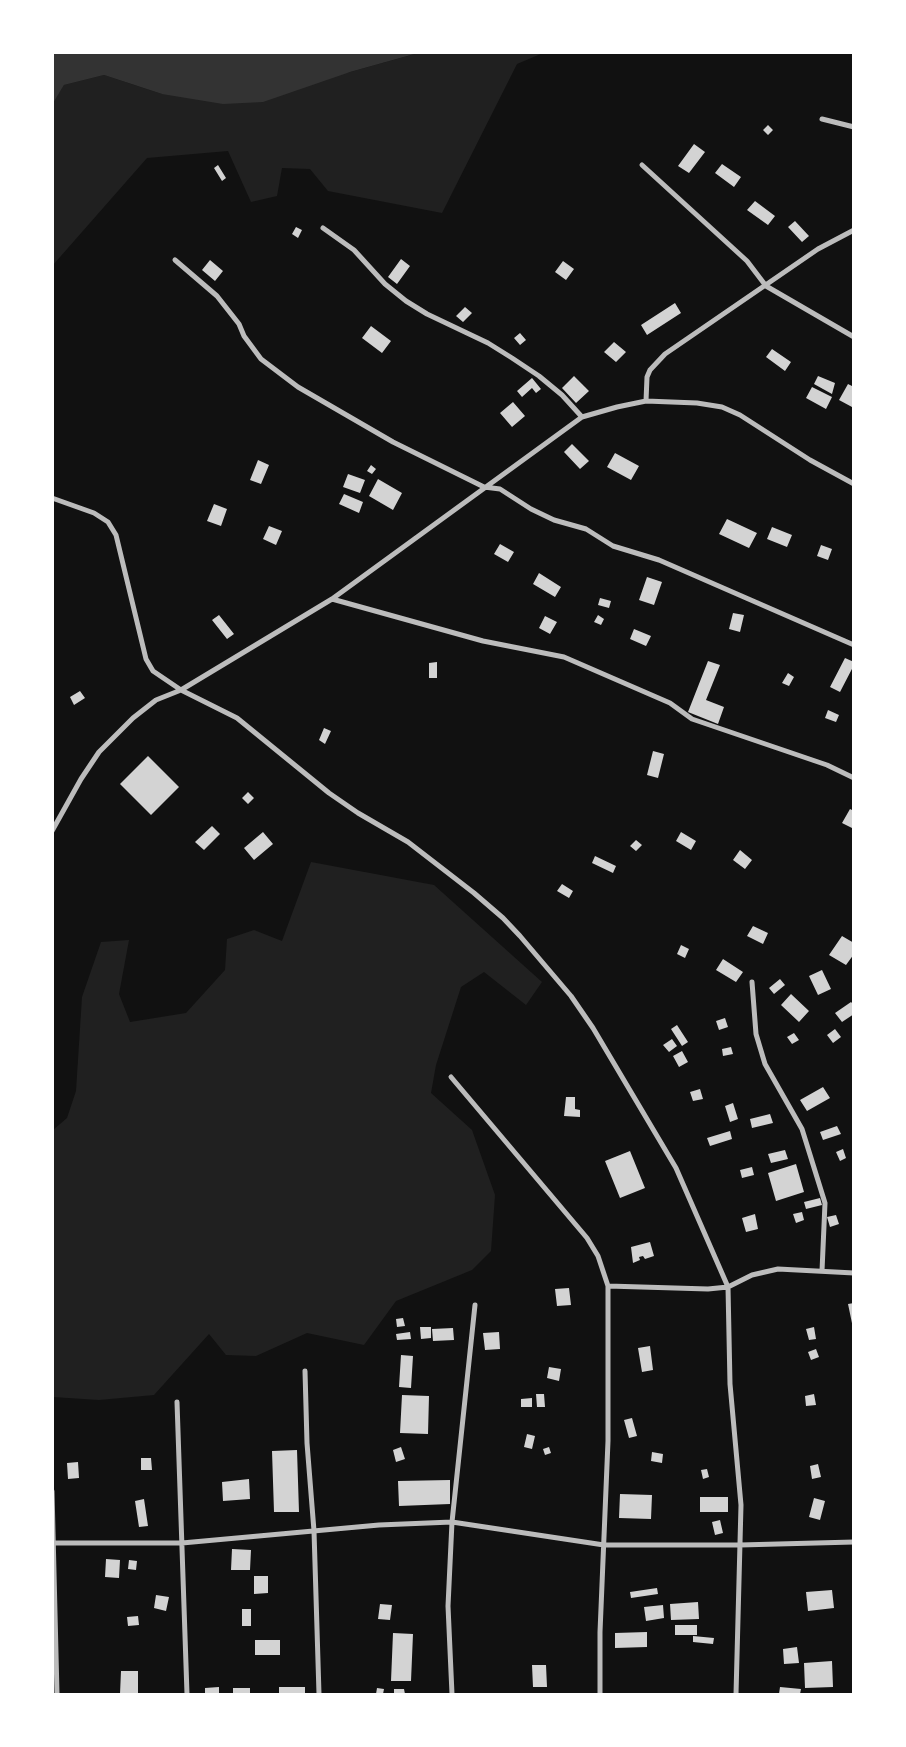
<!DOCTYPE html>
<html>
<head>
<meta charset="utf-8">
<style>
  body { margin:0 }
  #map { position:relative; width:906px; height:1747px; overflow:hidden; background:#111; font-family:Rubik,sans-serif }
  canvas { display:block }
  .frame { position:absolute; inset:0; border:54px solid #fff; pointer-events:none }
</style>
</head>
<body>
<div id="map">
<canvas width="906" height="1747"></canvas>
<div class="frame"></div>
</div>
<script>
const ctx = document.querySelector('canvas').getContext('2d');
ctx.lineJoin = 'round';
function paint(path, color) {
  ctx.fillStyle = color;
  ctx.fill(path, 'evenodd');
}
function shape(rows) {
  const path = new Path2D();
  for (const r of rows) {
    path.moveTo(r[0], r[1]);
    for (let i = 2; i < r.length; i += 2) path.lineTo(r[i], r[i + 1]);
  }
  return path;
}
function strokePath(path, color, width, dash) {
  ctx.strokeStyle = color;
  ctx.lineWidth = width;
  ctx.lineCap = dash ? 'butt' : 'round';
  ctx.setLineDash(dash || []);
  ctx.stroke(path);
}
const green = shape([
  [418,53,543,53,517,64,442,213,328,191,310,169,282,168,277,196,251,202,228,151,147,158,53,265,52,103,64,85,104,75,162,94,350,72],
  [311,862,434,885,542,982,526,1005,484,972,461,987,436,1065,431,1093,472,1130,495,1195,491,1251,472,1270,396,1301,364,1345,307,1333,256,1356,226,1355,209,1334,154,1395,99,1400,53,1397,53,1130,67,1118,76,1091,82,997,101,942,129,940,119,994,130,1022,186,1013,225,970,227,939,254,930,282,941]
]);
const water = shape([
  [53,52,418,52,418,53,350,72,263,102,223,104,162,94,104,75,64,85,53,103]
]);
const building = shape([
  [768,125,773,130,768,135,763,130],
  [694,144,705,152,689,173,678,166],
  [722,164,741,177,734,187,715,173],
  [218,165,226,178,222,181,214,168],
  [755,201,775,216,768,225,747,210],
  [795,221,809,236,802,242,788,227],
  [296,227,302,230,298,238,292,234],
  [401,259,410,266,397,284,388,277],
  [210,260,223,271,215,281,202,270],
  [563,261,574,269,566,280,555,272],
  [675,303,681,313,647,335,641,325],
  [465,307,472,313,463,322,456,316],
  [371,326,391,341,382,353,362,338],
  [520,333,526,340,520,345,514,338],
  [614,342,626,352,616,362,604,352],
  [772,349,791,362,785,371,766,357],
  [574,376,589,391,576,403,562,388],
  [818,376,835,383,832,394,814,384],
  [532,378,541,389,536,393,532,388,522,397,517,391],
  [848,384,854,387,854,403,852,407,839,400],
  [812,387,832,397,826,409,806,398],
  [513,402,525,416,512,427,500,413],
  [572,444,589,461,580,469,564,452],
  [615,453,639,466,631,480,607,467],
  [258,460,269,465,261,484,250,480],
  [371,465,376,469,372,474,367,471],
  [348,474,365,480,360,493,343,487],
  [378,479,402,493,393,510,369,496],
  [344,494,363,502,359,513,339,504],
  [214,504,227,509,221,526,207,521],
  [727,519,757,533,749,548,719,534],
  [269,526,282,531,276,545,263,539],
  [772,527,792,535,787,547,767,539],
  [500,544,514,552,508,562,494,554],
  [821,545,832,549,828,560,817,556],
  [539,573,561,587,555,597,533,584],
  [647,577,662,582,654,605,639,600],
  [600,598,611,601,609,608,598,605],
  [733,613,744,615,740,632,729,629],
  [219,615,234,634,227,639,212,620],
  [598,615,604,619,601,625,594,622],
  [545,616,557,622,550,634,539,628],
  [634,629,651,636,646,646,630,639],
  [845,658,854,662,854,665,840,692,830,687],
  [708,661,720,665,706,700,724,707,718,724,688,712],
  [437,662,437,678,429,678,429,663],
  [788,673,794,677,789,686,782,683],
  [80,691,85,698,74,705,70,697],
  [828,710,839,715,836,722,825,718],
  [324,728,331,731,325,744,319,740],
  [653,751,664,754,658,778,647,775],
  [148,756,179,787,151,815,120,784],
  [248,792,254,798,248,804,242,798],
  [850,809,854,811,854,829,842,823],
  [212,826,220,834,204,850,195,842],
  [263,832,273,844,254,860,244,848],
  [681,832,696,841,691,850,676,841],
  [636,840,642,845,636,851,630,846],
  [740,850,752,860,745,869,733,860],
  [595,856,616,866,613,873,592,863],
  [562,884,573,891,569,898,557,891],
  [753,926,768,933,763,944,747,936],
  [842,936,854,943,854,954,846,965,829,955],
  [681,945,689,949,685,958,677,954],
  [723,959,743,972,736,982,716,970],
  [822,970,831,989,818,995,809,976],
  [780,979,785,985,774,994,769,988],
  [791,994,809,1011,799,1022,781,1005],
  [851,1002,854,1005,854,1014,842,1022,835,1013],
  [725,1018,728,1027,719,1030,716,1021],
  [677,1025,688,1042,682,1046,671,1029],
  [835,1029,841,1037,833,1043,827,1035],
  [794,1033,799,1040,792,1044,787,1037],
  [672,1039,677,1046,669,1052,663,1045],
  [731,1047,733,1054,723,1056,722,1049],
  [682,1051,688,1062,679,1067,673,1056],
  [823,1087,830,1098,807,1111,800,1100],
  [700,1089,703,1099,693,1101,690,1092],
  [566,1097,575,1097,575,1109,580,1110,580,1117,564,1116],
  [733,1103,738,1119,730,1122,725,1106],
  [770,1114,773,1123,752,1128,750,1119],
  [837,1126,841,1134,823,1140,820,1132],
  [730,1131,732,1139,710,1146,707,1138],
  [843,1149,846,1158,840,1161,836,1152],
  [785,1150,788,1159,771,1163,768,1154],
  [630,1151,645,1188,620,1198,605,1161],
  [796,1164,804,1192,776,1201,768,1173],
  [752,1167,754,1175,742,1178,740,1170],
  [820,1198,822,1205,806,1209,804,1202],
  [802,1212,804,1220,796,1223,793,1214],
  [755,1214,758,1229,746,1232,742,1218],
  [836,1215,839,1224,830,1227,827,1217],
  [650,1242,654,1256,645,1259,643,1256,639,1257,640,1260,633,1263,631,1247],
  [569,1288,571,1305,557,1306,555,1289],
  [854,1303,854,1328,853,1328,848,1304],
  [403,1318,405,1326,397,1327,396,1319],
  [420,1327,431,1327,431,1338,421,1339],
  [814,1327,816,1339,809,1340,806,1329],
  [453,1328,454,1340,433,1341,432,1329],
  [410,1332,411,1339,397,1340,396,1334],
  [499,1332,500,1349,485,1350,483,1333],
  [650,1346,653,1370,642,1372,638,1348],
  [816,1349,819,1357,811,1360,808,1352],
  [401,1355,413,1356,411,1388,399,1387],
  [549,1367,561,1369,559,1381,547,1378],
  [536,1394,544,1394,545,1407,537,1407],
  [814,1394,816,1405,806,1406,805,1396],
  [402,1395,429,1396,428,1434,400,1433],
  [532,1398,532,1407,521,1407,521,1399],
  [632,1418,637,1436,629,1438,624,1420],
  [527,1434,535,1436,532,1449,524,1447],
  [401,1447,405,1459,396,1462,393,1450],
  [549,1447,551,1453,545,1455,543,1449],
  [297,1450,299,1512,274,1512,272,1451],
  [652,1452,663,1454,662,1463,651,1461],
  [141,1458,151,1458,152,1470,141,1470],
  [78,1462,79,1478,68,1479,67,1463],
  [818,1464,821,1477,812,1479,810,1466],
  [707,1469,709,1477,703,1479,701,1470],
  [249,1479,250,1499,223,1501,222,1482],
  [450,1480,450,1504,399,1506,398,1481],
  [620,1494,652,1495,651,1519,619,1518],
  [700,1497,728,1497,728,1512,700,1512],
  [814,1498,825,1501,820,1520,809,1517],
  [144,1499,148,1526,139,1527,135,1501],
  [720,1520,723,1533,715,1535,712,1522],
  [232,1549,251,1550,250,1570,231,1570],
  [106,1559,120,1560,119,1578,105,1577],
  [129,1560,137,1561,136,1570,128,1569],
  [254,1576,268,1576,268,1593,254,1594],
  [657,1588,658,1594,631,1598,630,1592],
  [832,1590,834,1608,808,1611,806,1592],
  [156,1595,169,1597,166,1611,154,1608],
  [698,1602,699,1619,671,1620,670,1604],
  [380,1604,392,1605,390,1620,378,1619],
  [663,1605,664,1618,646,1621,644,1607],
  [242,1609,251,1609,251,1626,242,1626],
  [138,1616,139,1625,128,1626,127,1617],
  [675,1625,697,1625,697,1635,675,1635],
  [647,1632,647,1647,615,1648,615,1633],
  [393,1633,413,1634,411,1681,391,1681],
  [693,1636,714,1638,713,1644,693,1642],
  [255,1640,280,1640,280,1655,255,1655],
  [797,1647,799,1663,784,1664,783,1649],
  [832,1661,833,1687,805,1688,804,1663],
  [532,1665,546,1665,547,1687,533,1687],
  [121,1671,138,1671,138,1694,120,1694],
  [219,1687,219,1694,205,1694,205,1688],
  [279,1687,305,1687,305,1694,279,1694],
  [780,1687,801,1689,800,1694,779,1694],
  [233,1688,250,1688,250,1694,233,1694],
  [377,1688,384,1689,383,1694,376,1694],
  [394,1689,404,1689,405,1694,394,1694]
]);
const minor = shape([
  [822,119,854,127],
  [642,165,747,261,766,286,854,337],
  [323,228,354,250,385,284,406,301,427,314,488,343,512,358,539,376,562,395,582,417],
  [175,260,217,296,239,324,244,336,261,359,298,387,393,442,484,487,500,489,531,509,554,520,586,529,613,546,659,560,854,645],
  [646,401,647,377,650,370,665,354,818,249,854,230],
  [52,498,94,513,108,522,116,535,146,659,153,671,181,690,237,718,329,793,358,813,408,842,474,893,503,918,520,936,571,996,593,1028,676,1168,728,1287,730,1384,741,1505,736,1694],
  [332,599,483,641,564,657,670,703,692,719,827,765,854,778],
  [52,831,81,779,99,752,133,718,156,700,181,690,332,599,582,417,617,407,646,401,697,403,722,407,740,415,810,460,854,484],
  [752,982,756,1034,765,1064,802,1129,825,1203,822,1271],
  [451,1077,587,1238,598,1256,608,1286,608,1441,600,1632,600,1694],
  [608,1286,708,1289,728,1287,752,1275,778,1269,854,1273],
  [305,1371,307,1443,314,1531,319,1694],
  [177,1402,187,1694],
  [52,1491,57,1694],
  [52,1543,182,1543,379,1525,452,1522,604,1545,740,1545,854,1542],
  [452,1694,448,1606,452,1522,475,1305]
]);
paint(green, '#202020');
paint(water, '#333');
paint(building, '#d3d3d3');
strokePath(minor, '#bcbcbc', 5);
</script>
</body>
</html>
